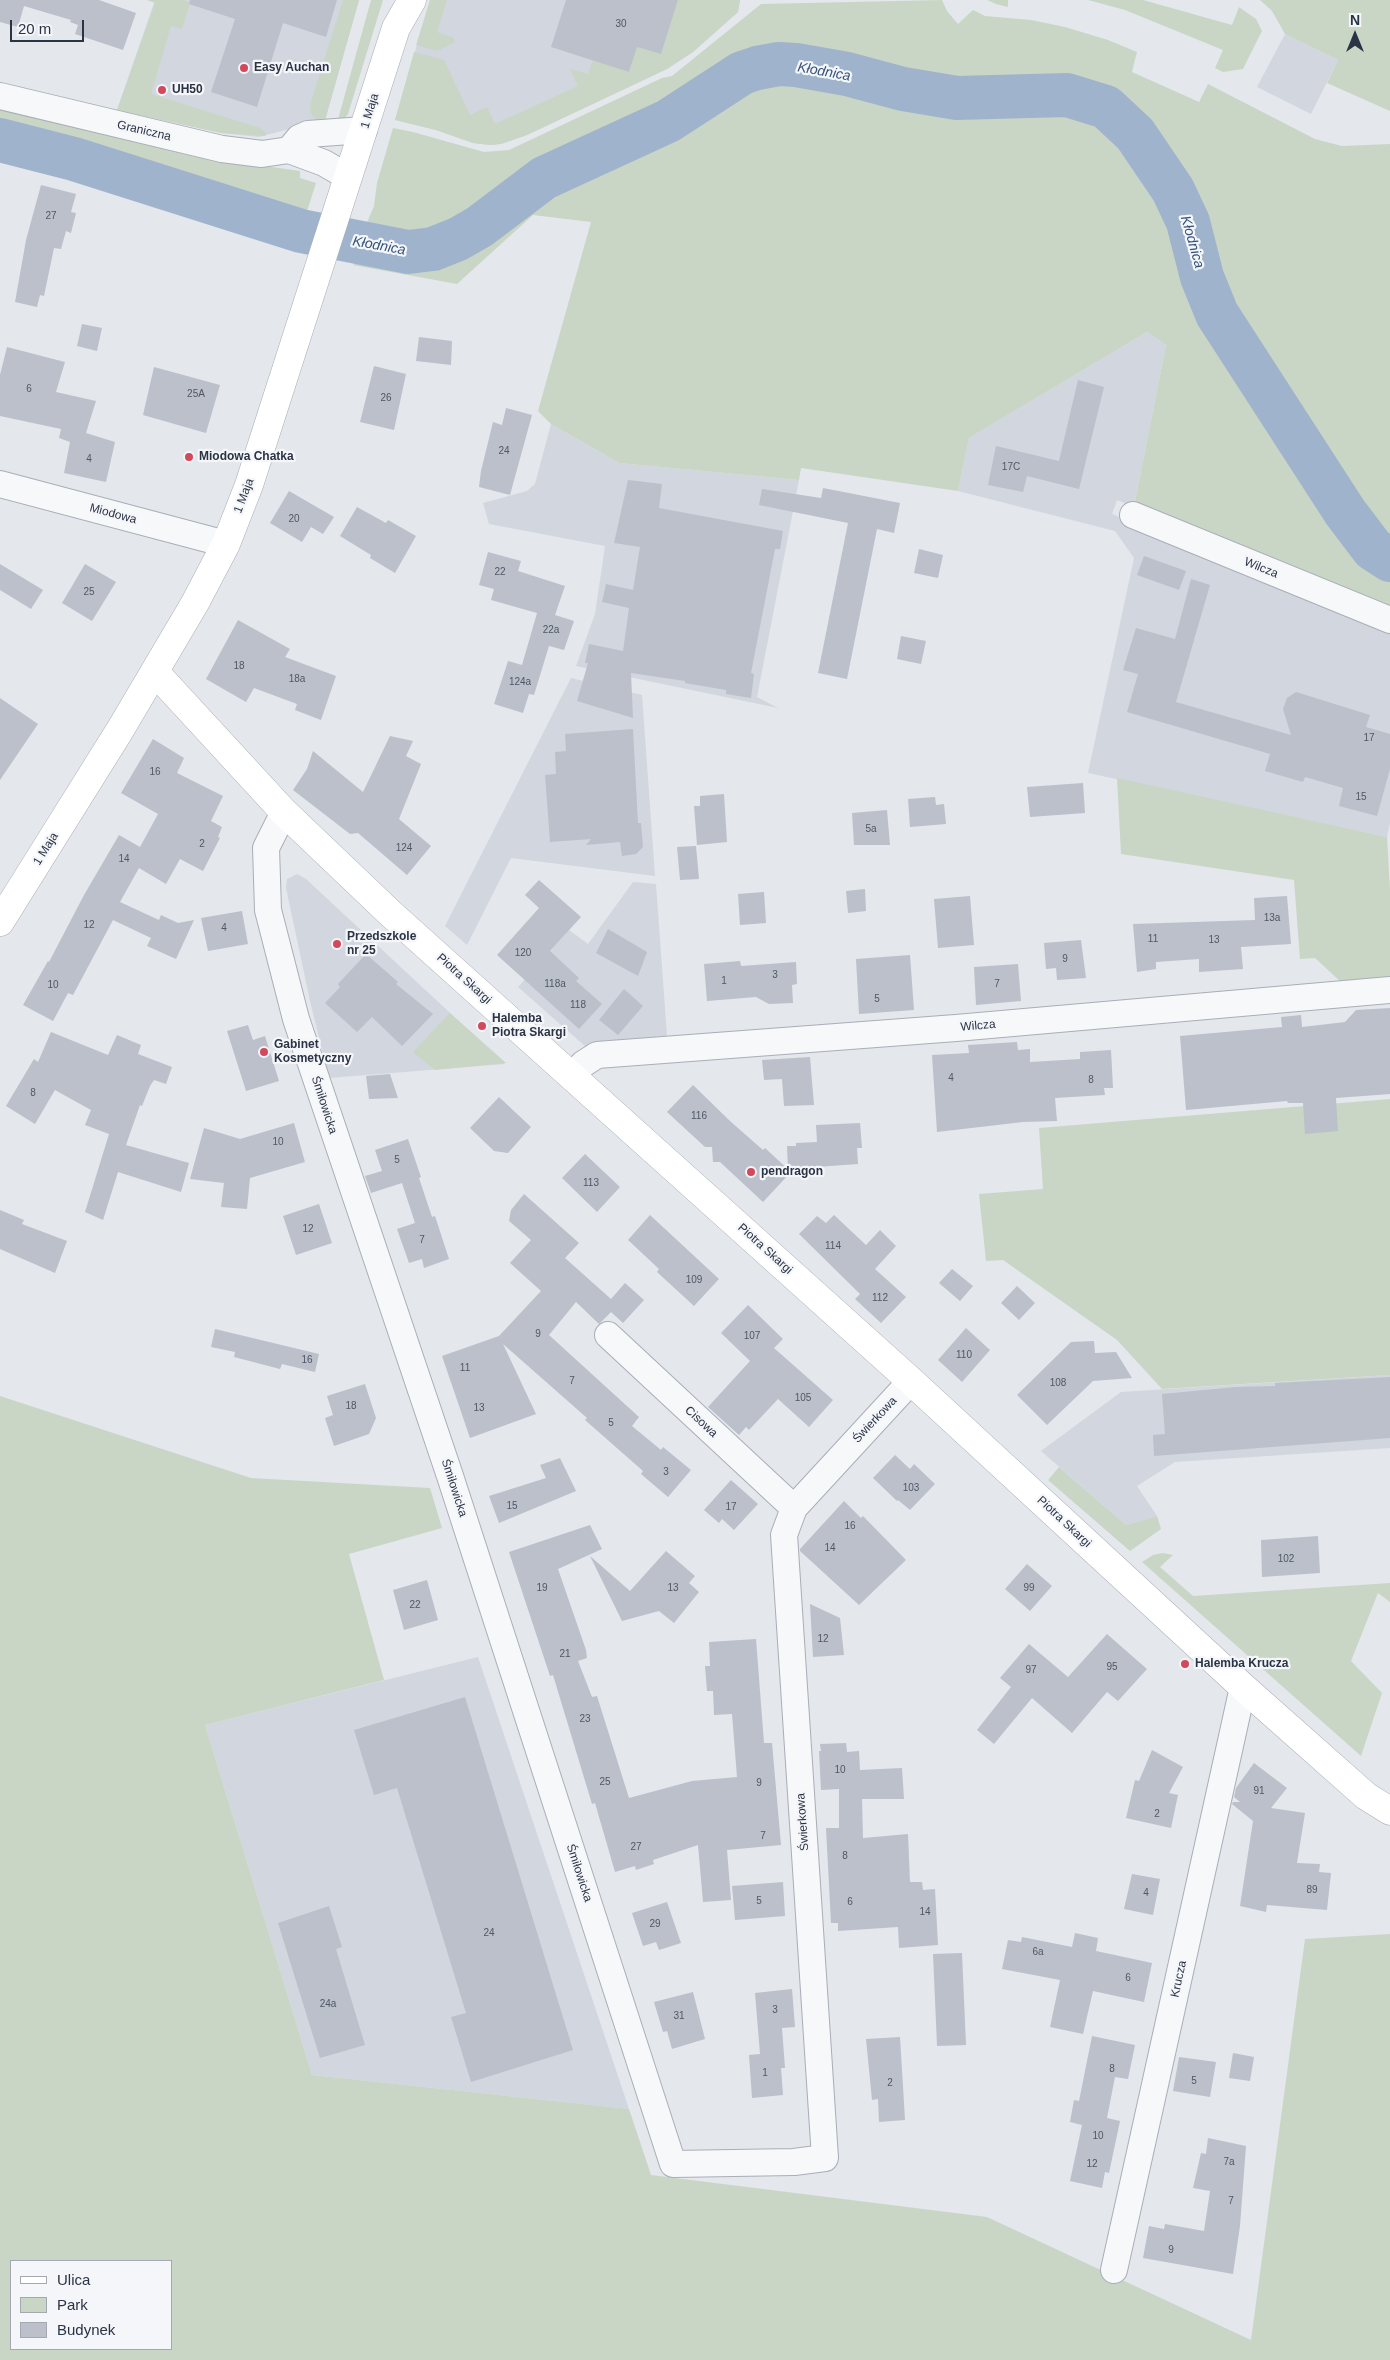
<!DOCTYPE html>
<html>
<head>
<meta charset="utf-8">
<style>
  body { margin:0 }
  #map { position:relative; width:1390px; height:2360px; overflow:hidden; background:#e4e7ec; font-family:Helvetica,sans-serif }
  canvas { display:block }
  .legend { position:absolute; left:10px; top:2260px; width:162px; height:90px; box-sizing:border-box; background:#f4f6f9; border:1px solid #a4a8b1; margin:0; padding:6px 9px; list-style:none; font-size:15px; color:#2b3445 }
  .legend li { display:flex; align-items:center; gap:10px; height:25px }
  .legend b { width:25px; border:1px solid #a4a8b1 }
  .north { position:absolute; left:1330px; top:10px; width:50px; height:50px; -webkit-text-stroke:4px #f4f6f9; paint-order:stroke; rotate:0deg; font-size:14px; font-weight:700; line-height:20px; text-align:center; color:#2b3445 }
  .north::after { content:''; display:block; margin:auto; width:18px; height:22px; background:#2b3445; clip-path:polygon(50% 0,100% 100%,50% 72%,0 100%) }
  .scale { position:absolute; left:10px; top:20px; width:74px; height:22px; box-sizing:border-box; border:2px solid #2b3445; border-top:0; padding-left:6px; font-size:15px; line-height:18px; white-space:nowrap; color:#2b3445; -webkit-text-stroke:4px #f4f6f9; paint-order:stroke }
</style>
</head>
<body>
<div id="map">
<canvas width="1390" height="2360"></canvas>
<ul class="legend">
<li><b style="height:6px;background:#fff"></b>Ulica</li>
<li><b style="height:14px;background:#c9d6c5"></b>Park</li>
<li><b style="height:14px;background:#bbc0ca"></b>Budynek</li>
</ul>
<div class="north">N</div>
<div class="scale">20 m</div>
</div>
<script>
const ctx = document.querySelector('canvas').getContext('2d');
ctx.lineJoin = 'round';
function paint(path, color) {
  ctx.fillStyle = color;
  ctx.fill(path, 'evenodd');
}
function shape(rows) {
  const path = new Path2D();
  for (const r of rows) {
    path.moveTo(r[0], r[1]);
    for (let i = 2; i < r.length; i += 2) path.lineTo(r[i], r[i + 1]);
  }
  return path;
}
function strokePath(path, color, width, dash) {
  ctx.strokeStyle = color;
  ctx.lineWidth = width;
  ctx.lineCap = dash ? 'butt' : 'round';
  ctx.setLineDash(dash || []);
  ctx.stroke(path);
}
function write(font, color, halo, rows, align = 'center') {
  ctx.font = font + ' Helvetica,sans-serif';
  ctx.lineWidth = 4.5;
  ctx.setLineDash([]);
  ctx.textBaseline = 'middle';
  ctx.strokeStyle = halo;
  ctx.fillStyle = color;
  for (const [text, x, y, turn = 0] of rows) {
    ctx.save();
    ctx.translate(x, y);
    ctx.rotate((+turn || 0) * Math.PI / 180);
    ctx.textAlign = isNaN(turn) ? turn : align;
    if (halo) ctx.strokeText(text, 0, 0);
    ctx.fillText(text, 0, 0);
    ctx.restore();
  }
}
const built = shape([
  [155,0,359,0,324,124,305,125,259,137,221,133,117,110],
  [430,0,740,0,738,12,693,52,667,69,527,135,501,144,490,145,473,143,436,130,395,120],
  [1285,34,1338,60,1311,114,1257,87],
  [1147,332,1166,345,1134,507,1117,500,1112,514,1390,629,1390,823,1387,837,1088,773,1134,558,1115,531,958,491,969,438],
  [551,424,619,463,799,480,757,697,778,708,576,666,595,614,605,546,489,524,483,503,527,491,535,484],
  [571,678,642,695,655,876,511,858,467,945,445,926],
  [297,874,306,879,505,1064,329,1078,310,1001,286,888,287,879],
  [633,882,656,884,667,1036,604,1041,586,1047,518,987,569,930,588,944],
  [1390,1375,1390,1448,1175,1462,1137,1486,1157,1516,1126,1525,1041,1451,1121,1392],
  [478,1657,629,2109,312,2075,205,1725]
]);
const green = shape([
  [147,0,184,0,190,3,182,29,171,26,151,94,260,128,266,133,265,136,221,133,117,110,155,3],
  [343,0,359,0,324,124,316,120,311,114,310,105],
  [371,0,383,0,348,114,345,118,337,123],
  [430,0,447,0,437,32,454,38,455,42,437,51,416,45],
  [678,0,740,0,738,12,693,52,667,69,527,135,501,144,490,145,473,143,436,130,395,120,414,52,444,60,470,115,487,107,495,124,578,86,570,69,588,74,593,60,629,72,637,47,661,54],
  [942,0,947,11,958,24,973,10,985,16,1031,20,1065,27,1108,40,1137,52,1132,72,1199,102,1208,84,1315,139,1342,146,1390,144,1390,558,1374,547,1347,508,1213,294,1194,221,1176,185,1141,132,1109,103,1070,88,958,92,784,54,761,57,749,59,658,114,536,168,517,179,476,207,432,228,406,233,372,232,366,229,366,225,374,206,377,183,393,128,413,132,484,152,509,150,662,78,672,76,761,4],
  [987,0,1008,0,1008,7,996,4],
  [1088,0,1143,0,1232,25,1239,7,1256,19,1262,31,1243,69,1223,72,1215,68,1223,50,1125,10],
  [1260,0,1390,0,1390,111,1327,83,1338,60,1285,34,1272,11],
  [784,72,847,80,953,105,1063,99,1102,111,1128,137,1166,193,1182,232,1197,304,1208,312,1343,514,1371,551,1390,563,1390,609,1134,507,1166,345,1147,332,969,438,958,491,801,468,799,480,619,463,551,424,538,411,591,222,533,215,457,284,353,265,361,259,372,257,423,261,474,245,494,233,553,185,578,175,635,145,668,132,740,82,763,73],
  [0,107,237,162,300,171,300,178,316,183,302,227,0,137],
  [1117,778,1387,837,1390,888,1390,979,1342,983,1315,958,1300,959,1294,880,1121,854],
  [450,1013,506,1063,435,1070,413,1052],
  [1390,1099,1390,1375,1162,1389,1117,1340,1003,1260,986,1261,979,1194,1043,1189,1039,1128],
  [0,1396,251,1478,430,1488,442,1528,349,1554,384,1680,205,1725,312,2075,629,2109,651,2175,987,2217,1251,2340,1305,1939,1390,1934,1390,2360,0,2360],
  [11,2261,171,2261,171,2349,11,2349],
  [1059,1467,1126,1525,1157,1516,1161,1529,1130,1551,1048,1480],
  [1163,1553,1173,1555,1160,1567,1193,1596,1390,1583,1390,1602,1378,1593,1351,1661,1382,1693,1361,1756,1142,1562,1153,1555]
]);
const river = shape([
  [0,140,74,159,301,231,408,252,433,249,458,239,479,227,544,178,668,121,742,73,757,68,779,64,796,65,847,74,903,89,957,98,1067,95,1106,107,1135,134,1173,190,1188,222,1202,277,1217,314,1345,512,1373,549,1390,560]
]);
const building = shape([
  [0,0,99,0,136,13,123,50,75,34,78,25,70,22,71,20,24,6,18,27,0,22],
  [190,0,337,0,326,37,283,23,257,107,211,92,235,19,189,4],
  [566,0,678,0,661,54,637,47,629,72,551,47],
  [41,185,76,194,71,212,76,213,71,233,66,231,61,249,54,248,44,296,40,295,37,307,15,302,26,240],
  [82,324,102,328,97,351,77,346],
  [419,337,452,341,451,365,416,361],
  [7,347,65,362,56,392,96,401,86,433,115,442,106,482,64,473,70,442,59,438,61,429,0,416,0,375],
  [374,366,406,374,394,430,360,422],
  [154,367,220,385,206,433,143,415],
  [1078,380,1104,387,1079,489,1027,476,1023,492,988,485,996,446,1059,461],
  [506,408,532,415,510,495,479,487,481,471,493,422,502,425],
  [628,480,662,484,659,508,783,531,780,549,775,549,751,673,754,674,751,698,726,694,726,690,685,683,685,681,631,673,633,718,577,701,588,663,585,663,589,644,623,651,629,608,602,602,606,584,633,590,640,547,614,543],
  [823,488,900,503,894,533,877,529,847,679,818,673,848,523,759,505,762,489,821,498],
  [289,491,334,517,323,534,311,527,302,542,270,523],
  [357,507,386,523,388,520,416,536,395,573,370,558,371,555,340,536],
  [919,549,943,555,938,578,914,573],
  [488,552,521,561,518,571,565,586,555,615,574,621,564,650,549,646,534,695,529,694,523,713,494,704,508,661,522,665,537,613,491,600,494,589,479,585],
  [1144,556,1186,571,1179,590,1137,575],
  [0,564,43,590,31,609,0,590],
  [85,564,116,582,92,621,62,603],
  [1191,579,1210,585,1176,702,1291,735,1283,709,1287,698,1296,692,1370,715,1366,727,1390,734,1390,769,1377,816,1339,806,1343,788,1305,777,1303,782,1265,771,1270,754,1127,712,1138,674,1123,670,1136,628,1175,639],
  [238,620,290,649,285,657,336,676,321,720,295,710,297,704,254,688,246,702,206,679],
  [901,636,926,641,921,664,897,659],
  [0,698,38,724,0,780],
  [633,729,638,823,641,823,643,847,636,854,622,856,620,842,586,845,591,839,550,842,545,775,556,774,555,752,566,751,565,734],
  [390,736,413,741,406,756,421,764,399,819,431,846,407,875,358,833,350,834,293,790,307,769,313,751,363,792],
  [153,739,184,758,177,773,223,796,211,821,222,827,218,837,220,838,203,871,180,859,166,884,139,868,120,902,159,920,161,915,178,923,194,920,176,959,147,946,151,938,113,920,73,995,68,993,53,1021,23,1005,48,961,49,962,84,895,119,835,140,847,158,814,121,793],
  [1083,783,1085,813,1030,817,1027,787],
  [724,794,727,842,697,845,694,806,700,806,700,796],
  [935,797,936,805,944,804,946,824,910,827,908,799],
  [887,810,890,845,854,845,852,813],
  [696,846,699,879,680,880,677,847],
  [539,880,581,917,550,951,579,978,576,981,602,1004,579,1029,497,955,539,908,525,895],
  [865,889,866,911,848,913,846,891],
  [764,892,766,923,740,925,738,894],
  [970,896,974,945,938,948,934,899],
  [1287,896,1291,944,1241,947,1243,969,1199,972,1199,959,1156,962,1156,969,1137,972,1133,924,1255,920,1254,898],
  [242,911,248,944,208,951,201,918],
  [608,929,647,952,638,976,596,953],
  [1081,940,1086,978,1057,980,1056,968,1046,969,1044,943],
  [366,954,398,982,396,984,433,1014,402,1046,372,1017,357,1032,325,1003,340,987,338,984],
  [910,955,914,1010,859,1014,856,959],
  [740,961,741,966,796,962,797,984,792,985,793,1003,769,1004,756,997,707,1001,704,964],
  [1018,964,1021,1001,976,1005,974,967],
  [624,989,643,1006,618,1035,599,1020],
  [1390,1008,1390,1094,1336,1098,1338,1131,1305,1134,1303,1103,1288,1103,1287,1101,1186,1110,1180,1036,1282,1027,1281,1017,1301,1015,1302,1027,1345,1022,1356,1010],
  [248,1025,253,1040,265,1036,279,1081,246,1091,227,1031],
  [51,1032,108,1055,117,1035,141,1045,138,1054,172,1067,166,1084,154,1080,150,1086,142,1106,140,1105,126,1145,189,1163,181,1192,118,1172,103,1220,85,1212,109,1134,85,1125,91,1110,55,1090,35,1124,6,1106,34,1059,38,1062],
  [1017,1042,1018,1050,1030,1049,1030,1062,1080,1059,1080,1052,1111,1050,1113,1088,1104,1088,1105,1095,1055,1098,1057,1121,1023,1122,937,1132,932,1055,969,1053,968,1045],
  [810,1057,814,1105,784,1106,782,1079,764,1080,762,1060],
  [390,1074,398,1098,369,1099,366,1076],
  [693,1085,730,1121,763,1150,765,1148,791,1172,763,1202,720,1162,713,1162,712,1147,705,1147,667,1112],
  [499,1097,531,1127,508,1153,494,1151,470,1128],
  [294,1123,305,1162,250,1178,247,1209,221,1207,224,1183,190,1179,204,1128,240,1139],
  [860,1123,862,1148,857,1148,858,1164,788,1169,787,1146,796,1146,796,1143,817,1142,816,1125],
  [408,1139,421,1177,419,1178,432,1217,435,1216,449,1259,424,1268,422,1259,409,1263,397,1229,415,1223,402,1183,371,1193,365,1176,382,1171,375,1150],
  [585,1154,620,1187,597,1212,562,1178],
  [524,1194,579,1243,565,1258,611,1299,625,1283,644,1300,623,1323,611,1312,599,1324,576,1302,549,1335,639,1417,632,1426,661,1450,663,1447,691,1470,668,1497,641,1474,643,1471,585,1420,587,1418,503,1344,536,1414,470,1438,442,1356,499,1336,541,1291,510,1263,531,1240,509,1221,511,1210],
  [319,1204,332,1243,296,1255,283,1216],
  [0,1210,24,1220,22,1224,67,1241,55,1273,0,1249],
  [650,1215,719,1279,694,1306,657,1272,659,1269,628,1240],
  [834,1215,866,1245,880,1230,896,1246,875,1269,906,1297,881,1323,855,1299,860,1294,799,1234,817,1216,826,1223],
  [952,1269,973,1286,960,1301,939,1283],
  [1017,1286,1035,1303,1019,1320,1001,1303],
  [748,1305,783,1339,774,1348,833,1400,809,1427,778,1399,749,1430,746,1427,739,1435,708,1407,750,1361,721,1333],
  [966,1328,990,1350,962,1382,938,1360],
  [215,1329,319,1354,315,1372,282,1364,280,1369,234,1357,235,1352,211,1347],
  [1094,1341,1095,1353,1116,1352,1132,1378,1093,1381,1047,1425,1017,1395,1071,1342],
  [1390,1377,1390,1438,1154,1456,1153,1435,1165,1434,1162,1394,1236,1387,1275,1386,1275,1383],
  [365,1384,376,1418,369,1434,334,1446,325,1418,333,1415,327,1396],
  [895,1455,910,1469,914,1464,935,1484,910,1510,898,1500,897,1501,873,1478],
  [560,1458,576,1491,499,1523,489,1496,546,1478,540,1465],
  [731,1480,758,1504,734,1530,722,1519,719,1523,704,1510],
  [844,1501,861,1518,863,1516,906,1560,859,1605,800,1551,800,1549],
  [590,1525,602,1549,558,1569,586,1650,587,1658,578,1661,592,1697,597,1696,629,1798,692,1781,737,1777,732,1714,714,1715,713,1691,707,1691,705,1666,710,1666,709,1642,756,1639,764,1743,772,1743,781,1845,727,1850,731,1900,703,1902,698,1845,653,1860,654,1864,636,1870,635,1866,615,1872,595,1803,592,1804,553,1675,550,1676,509,1552],
  [1318,1536,1320,1573,1262,1577,1261,1540],
  [666,1551,695,1576,689,1583,699,1592,674,1623,659,1611,622,1621,590,1556,630,1591],
  [1027,1564,1052,1586,1030,1611,1005,1589],
  [427,1580,438,1620,404,1630,393,1590],
  [810,1604,840,1618,844,1655,813,1657],
  [1107,1634,1147,1669,1118,1701,1107,1692,1072,1733,1032,1698,994,1744,977,1730,1011,1687,1000,1678,1029,1644,1068,1677],
  [465,1697,573,2050,471,2082,451,2017,466,2013,397,1788,374,1795,354,1730],
  [846,1743,847,1752,859,1751,860,1770,902,1768,904,1799,862,1799,863,1838,908,1834,910,1882,922,1882,923,1890,935,1889,938,1945,899,1948,898,1927,838,1931,838,1923,831,1923,826,1828,839,1828,839,1789,821,1790,819,1751,821,1751,820,1744],
  [1152,1750,1183,1767,1169,1793,1178,1795,1171,1828,1126,1818,1135,1780,1139,1781],
  [1254,1763,1287,1788,1271,1808,1305,1813,1297,1863,1320,1864,1319,1872,1331,1873,1327,1910,1267,1905,1266,1912,1240,1906,1253,1821,1232,1804,1233,1802,1240,1802,1234,1797,1236,1788],
  [1132,1874,1160,1879,1153,1915,1124,1909],
  [783,1882,785,1916,735,1920,732,1886],
  [667,1902,681,1943,659,1950,656,1942,643,1946,632,1913],
  [329,1906,342,1947,336,1949,365,2045,320,2058,278,1923],
  [1075,1933,1098,1938,1096,1951,1152,1963,1144,2002,1093,1991,1083,2034,1050,2027,1060,1980,1002,1969,1008,1940,1021,1942,1022,1937,1072,1947],
  [962,1953,966,2045,937,2046,933,1954],
  [792,1989,795,2027,782,2028,785,2068,781,2068,783,2095,752,2098,749,2055,760,2054,755,1993],
  [693,1992,705,2039,672,2049,667,2031,663,2032,654,2002],
  [1092,2036,1135,2045,1128,2079,1115,2077,1107,2118,1120,2121,1109,2173,1105,2172,1102,2188,1070,2181,1082,2125,1070,2122,1074,2100,1079,2101],
  [900,2037,905,2120,879,2122,878,2099,872,2100,866,2039],
  [1233,2053,1254,2057,1250,2081,1229,2078],
  [1179,2057,1216,2062,1210,2097,1173,2091],
  [1208,2138,1246,2146,1240,2226,1233,2274,1143,2258,1149,2226,1164,2229,1165,2224,1204,2231,1210,2191,1193,2188,1201,2153,1206,2154]
]);
const street = shape([
  [0,96,222,149,262,154,289,150],
  [348,177,324,163,289,150,299,138,308,134,364,130],
  [0,484,226,544],
  [1133,515,1390,620],
  [284,812,266,848,268,910,296,1019,450,1476,673,2164,794,2162,825,2158,784,1535,794,1508,911,1381],
  [573,1076,583,1064,597,1055,956,1028,1390,990],
  [608,1335,794,1508],
  [1114,2270,1243,1687]
]);
const secondary = shape([
  [155,672,284,812,390,913,911,1381,1243,1687,1366,1796,1390,1811],
  [0,922,120,730,195,603,226,544,249,485,396,28,412,0]
]);
const markers = [
  [244,68,5,"#d1495b"],
  [162,90,5,"#d1495b"],
  [189,457,5,"#d1495b"],
  [337,944,5,"#d1495b"],
  [482,1026,5,"#d1495b"],
  [264,1052,5,"#d1495b"],
  [751,1172,5,"#d1495b"],
  [1185,1664,5,"#d1495b"]
];
const numberNames = [
  ["30",621,24],
  ["27",51,216],
  ["6",29,389],
  ["25A",196,394],
  ["26",386,398],
  ["24",504,451],
  ["4",89,459],
  ["17C",1011,467],
  ["20",294,519],
  ["22",500,572],
  ["25",89,592],
  ["22a",551,630],
  ["18",239,666],
  ["18a",297,679],
  ["124a",520,682],
  ["17",1369,738],
  ["16",155,772],
  ["15",1361,797],
  ["5a",871,829],
  ["2",202,844],
  ["124",404,848],
  ["14",124,859],
  ["13a",1272,918],
  ["12",89,925],
  ["4",224,928],
  ["11",1153,939],
  ["13",1214,940],
  ["120",523,953],
  ["9",1065,959],
  ["3",775,975],
  ["1",724,981],
  ["118a",555,984],
  ["7",997,984],
  ["10",53,985],
  ["5",877,999],
  ["118",578,1005],
  ["4",951,1078],
  ["8",1091,1080],
  ["8",33,1093],
  ["116",699,1116],
  ["10",278,1142],
  ["5",397,1160],
  ["113",591,1183],
  ["12",308,1229],
  ["7",422,1240],
  ["114",833,1246],
  ["109",694,1280],
  ["112",880,1298],
  ["9",538,1334],
  ["107",752,1336],
  ["110",964,1355],
  ["16",307,1360],
  ["11",465,1368],
  ["7",572,1381],
  ["108",1058,1383],
  ["105",803,1398],
  ["18",351,1406],
  ["13",479,1408],
  ["5",611,1423],
  ["3",666,1472],
  ["103",911,1488],
  ["15",512,1506],
  ["17",731,1507],
  ["16",850,1526],
  ["14",830,1548],
  ["102",1286,1559],
  ["19",542,1588],
  ["13",673,1588],
  ["99",1029,1588],
  ["22",415,1605],
  ["12",823,1639],
  ["21",565,1654],
  ["95",1112,1667],
  ["97",1031,1670],
  ["23",585,1719],
  ["10",840,1770],
  ["25",605,1782],
  ["9",759,1783],
  ["91",1259,1791],
  ["2",1157,1814],
  ["7",763,1836],
  ["27",636,1847],
  ["8",845,1856],
  ["89",1312,1890],
  ["4",1146,1893],
  ["5",759,1901],
  ["6",850,1902],
  ["14",925,1912],
  ["29",655,1924],
  ["24",489,1933],
  ["6a",1038,1952],
  ["6",1128,1978],
  ["24a",328,2004],
  ["3",775,2010],
  ["31",679,2016],
  ["8",1112,2069],
  ["1",765,2073],
  ["5",1194,2081],
  ["2",890,2083],
  ["10",1098,2136],
  ["7a",1229,2162],
  ["12",1092,2164],
  ["7",1231,2201],
  ["9",1171,2250]
];
const poiNames = [
  ["Easy Auchan",254,68],
  ["UH50",172,90],
  ["Miodowa Chatka",199,457],
  ["Przedszkole",347,937],
  ["nr 25",347,951],
  ["Halemba",492,1019],
  ["Piotra Skargi",492,1033],
  ["Gabinet",274,1045],
  ["Kosmetyczny",274,1059],
  ["pendragon",761,1172],
  ["Halemba Krucza",1195,1664]
];
const streetNames = [
  ["1 Maja",370,111,-73],
  ["Graniczna",144,131,13],
  ["1 Maja",244,496,-69],
  ["Miodowa",113,514,15],
  ["Wilcza",1261,568,22],
  ["1 Maja",46,849,-58],
  ["Piotra Skargi",464,979,42],
  ["Wilcza",978,1026,-5],
  ["Śmiłowicka",324,1105,72],
  ["Piotra Skargi",765,1249,42],
  ["Świerkowa",875,1420,-47],
  ["Cisowa",701,1422,43],
  ["Śmiłowicka",454,1488,72],
  ["Piotra Skargi",1064,1522,43],
  ["Świerkowa",803,1822,-94],
  ["Śmiłowicka",579,1873,72],
  ["Krucza",1179,1979,-78]
];
const waterNames = [
  ["Kłodnica",824,72,10],
  ["Kłodnica",1192,242,74],
  ["Kłodnica",379,246,10]
];
paint(built, '#d2d6de');
paint(green, '#c9d6c5');
strokePath(river, '#9fb4cc', 44);
paint(building, '#bbc0ca');
strokePath(street, '#a9aeb7', 28);
strokePath(secondary, '#a9aeb7', 29);
strokePath(street, '#f7f8fa', 26);
strokePath(secondary, '#fff', 28);
for (const [x, y, r, color] of markers) {
  const dot = new Path2D();
  dot.arc(x, y, r, 0, 2 * Math.PI);
  ctx.fillStyle = color;
  ctx.fill(dot);
  strokePath(dot, '#f4f6f9', 2);
}
write('10px', '#4f5766', null, numberNames);
write('bold 12px', '#2b3445', '#f4f6f9', poiNames, 'left');
write('12px', '#2b3445', '#f4f6f9', streetNames);
write('italic 14px', '#34527a', '#f4f6f9', waterNames);
</script>
</body>
</html>
